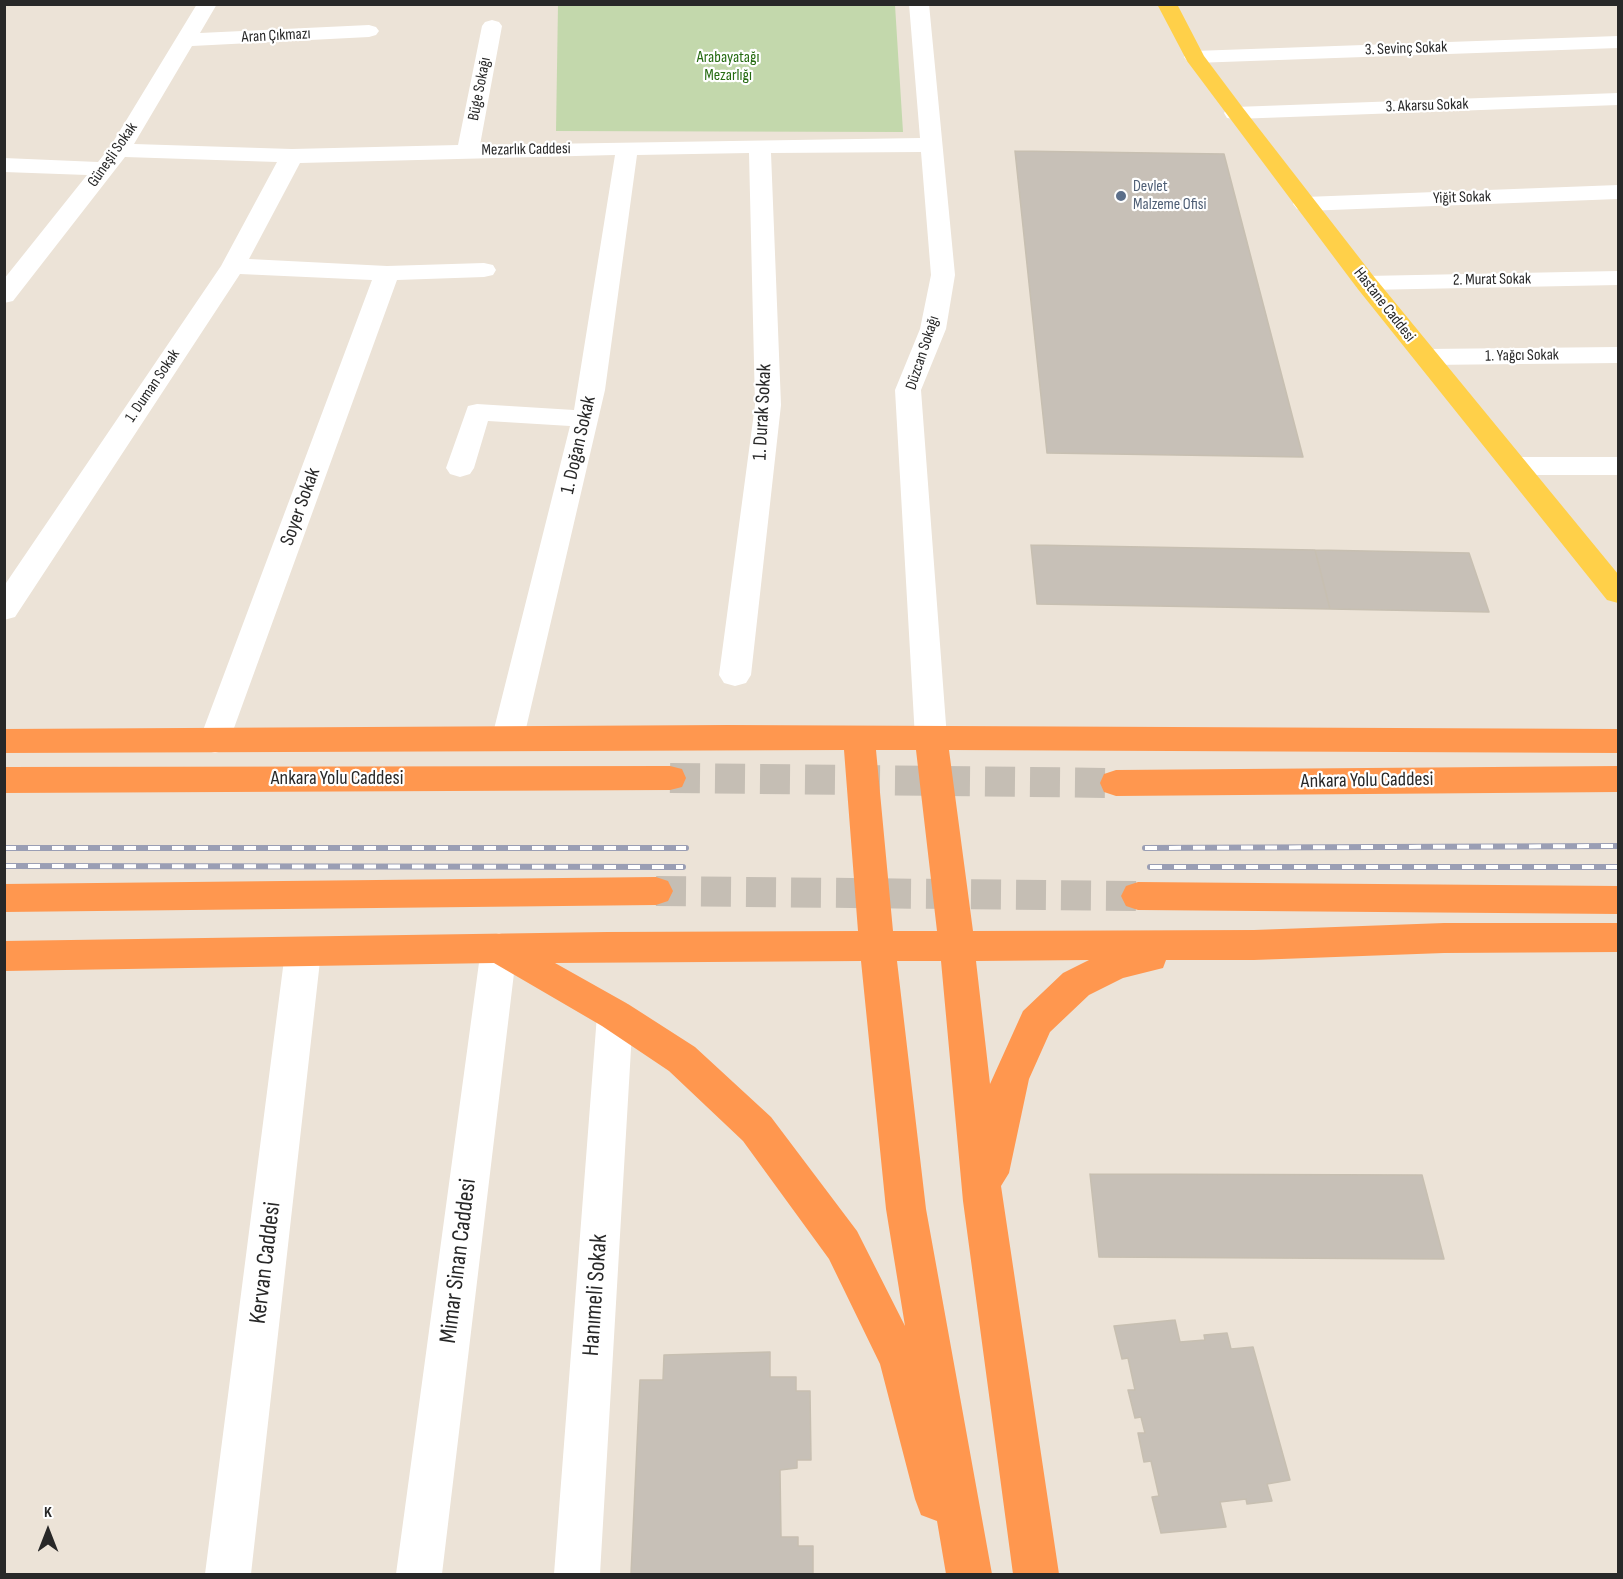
<!DOCTYPE html>
<html>
<head>
<meta charset="utf-8">
<style>
  body { margin:0 }
  #map { position:relative; width:1623px; height:1579px; overflow:hidden; background:#ece3d7; font-family:"Sofia Sans Condensed",sans-serif }
  canvas { display:block }
  .frame { position:absolute; inset:0; border:6px solid #282828; pointer-events:none }
  .north { position:absolute; left:18px; top:1501px; width:60px; height:60px; -webkit-text-stroke:4px #fff; paint-order:stroke; rotate:0deg; font-size:16px; font-weight:700; line-height:24px; text-align:center; color:#282828 }
  .north::after { content:''; display:block; margin:auto; width:21px; height:27px; background:#282828; clip-path:polygon(50% 0,100% 100%,50% 72%,0 100%) }
</style>
</head>
<body>
<div id="map">
<canvas width="1623" height="1579"></canvas>
<div class="frame"></div>
<div class="north">K</div>
</div>
<script>
const ctx = document.querySelector('canvas').getContext('2d');
ctx.lineJoin = 'round';
function paint(path, color) {
  ctx.fillStyle = color;
  ctx.fill(path, 'evenodd');
}
function shape(rows) {
  const path = new Path2D();
  for (const r of rows) {
    path.moveTo(r[0], r[1]);
    for (let i = 2; i < r.length; i += 2) path.lineTo(r[i], r[i + 1]);
  }
  return path;
}
function strokePath(path, color, width, dash) {
  ctx.strokeStyle = color;
  ctx.lineWidth = width;
  ctx.lineCap = dash ? 'butt' : 'round';
  ctx.setLineDash(dash || []);
  ctx.stroke(path);
}
function write(font, color, halo, rows, align = 'center') {
  ctx.font = font + ' "Sofia Sans Condensed",sans-serif';
  ctx.lineWidth = 4.5;
  ctx.setLineDash([]);
  ctx.textBaseline = 'middle';
  ctx.strokeStyle = halo;
  ctx.fillStyle = color;
  for (const [text, x, y, turn = 0] of rows) {
    ctx.save();
    ctx.translate(x, y);
    ctx.rotate((+turn || 0) * Math.PI / 180);
    ctx.textAlign = isNaN(turn) ? turn : align;
    if (halo) ctx.strokeText(text, 0, 0);
    ctx.fillText(text, 0, 0);
    ctx.restore();
  }
}
const cemetery = shape([
  [558,5,895,5,903,132,556,131]
]);
const building = shape([
  [1015,151,1224,154,1303,457,1047,453,1015,151],
  [1031,545,1315,550,1330,609,1037,604,1031,545],
  [1315,550,1469,553,1489,612,1330,609,1315,550],
  [1090,1174,1422,1175,1444,1259,1099,1257,1090,1174],
  [1175,1320,1180,1342,1205,1340,1204,1335,1227,1333,1231,1349,1253,1347,1290,1480,1267,1484,1272,1501,1247,1504,1246,1499,1220,1502,1226,1527,1161,1533,1152,1497,1159,1496,1151,1461,1144,1462,1138,1433,1145,1433,1141,1417,1135,1418,1128,1390,1135,1390,1128,1358,1122,1359,1114,1326,1175,1320],
  [770,1352,770,1377,796,1377,796,1391,810,1391,811,1460,797,1460,797,1468,780,1470,781,1537,798,1537,798,1546,813,1546,813,1574,631,1574,640,1380,663,1380,664,1355,770,1352]
]);
const highwayTunnel = shape([
  [670,778,1116,783],
  [656,891,1138,896]
]);
const minor = shape([
  [197,4,217,4,200,33,369,25,376,27,379,31,376,35,369,37,192,46,134,144,292,149,458,145,482,26,485,22,492,20,499,22,502,26,480,145,920,138,909,4,929,4,955,275,946,329,921,390,947,738,942,746,931,750,920,746,915,738,895,390,920,329,931,275,921,152,771,153,781,405,751,675,746,683,735,686,724,683,719,675,755,405,749,153,637,155,605,390,524,737,519,745,508,749,497,745,492,737,570,426,488,421,474,468,470,474,460,477,450,474,446,468,468,406,477,404,574,410,615,155,300,163,249,259,387,266,484,263,493,265,496,270,493,275,484,277,397,280,226,750,215,753,204,750,199,741,372,280,240,274,15,617,4,620,4,586,221,266,277,162,125,157,13,301,4,303,4,279,87,175,4,172,4,158,98,162,110,147,197,4],
  [1618,36,1618,48,1194,63,1187,61,1184,57,1187,53,1194,51,1618,36],
  [1618,93,1618,105,1235,119,1227,118,1224,113,1227,108,1235,107,1618,93],
  [1618,185,1618,199,1305,211,1297,209,1293,204,1297,199,1305,197,1618,185],
  [1618,271,1618,285,1366,290,1357,288,1354,283,1357,278,1366,276,1618,271],
  [1618,347,1618,363,1426,365,1417,362,1413,357,1417,352,1426,349,1618,347],
  [1516,457,1618,457,1618,475,1516,475,1506,472,1502,466,1506,460,1516,457],
  [499,933,512,938,517,948,442,1574,396,1574,481,948,486,938,499,933],
  [303,937,316,942,321,952,251,1574,205,1574,285,952,290,942,303,937],
  [615,999,628,1004,633,1015,600,1574,554,1574,597,1015,602,1004,615,999]
]);
const major = shape([
  [1157,4,1177,4,1204,56,1243,108,1375,278,1618,574,1618,603,1607,600,1357,288,1187,61,1157,4]
]);
const highway = shape([
  [727,725,1618,729,1618,753,949,750,973,931,1254,930,1444,923,1618,923,1618,952,1444,953,1254,960,1166,960,1163,968,1123,978,1089,995,1050,1032,1029,1079,1009,1173,1001,1186,1059,1574,1013,1574,963,1201,941,961,897,961,926,1209,992,1574,946,1574,937,1521,921,1515,915,1499,880,1364,829,1259,743,1141,669,1071,602,1026,494,963,4,971,4,941,607,932,858,931,844,750,4,753,4,729,727,725],
  [876,750,916,750,937,931,893,931,876,750],
  [1089,960,1063,973,1023,1011,990,1084,976,961,1089,960],
  [861,961,886,1209,905,1326,857,1231,771,1117,695,1047,628,1004,555,963,861,961],
  [670,766,682,769,686,778,682,787,670,790,4,793,4,767,670,766],
  [1618,766,1618,792,1116,796,1104,792,1100,783,1104,774,1116,770,1618,766],
  [656,877,668,881,673,891,668,901,656,905,4,912,4,884,656,877],
  [1138,882,1618,886,1618,914,1138,910,1126,906,1121,896,1126,886,1138,882]
]);
const rail = shape([
  [4,848,686,848],
  [1145,848,1618,846],
  [4,866,683,867],
  [1150,867,1618,867]
]);
const markers = [
  [1121,196,6,"#5c6f8a"]
];
const farStreetnames = [
  ["Aran Çıkmazı",276,36,-3],
  ["3. Sevinç Sokak",1406,49,-2],
  ["Büge Sokağı",480,89,-79],
  ["3. Akarsu Sokak",1427,106,-2],
  ["Mezarlık Caddesi",526,150,-1],
  ["Güneşli Sokak",113,155,-55],
  ["Yiğit Sokak",1462,198,-2],
  ["2. Murat Sokak",1492,280,-1],
  ["Hastane Caddesi",1384,305,52],
  ["Düzcan Sokağı",923,353,-72],
  ["1. Yağcı Sokak",1522,356,-1],
  ["1. Duman Sokak",153,386,-56]
];
const farParknames = [
  ["Arabayatağı",728,58],
  ["Mezarlığı",728,76]
];
const farServicenames = [
  ["Devlet",1133,187],
  ["Malzeme Ofisi",1133,205]
];
const streetNames = [
  ["1. Durak Sokak",763,412,-87],
  ["1. Doğan Sokak",579,445,-77],
  ["Soyer Sokak",301,507,-70],
  ["Ankara Yolu Caddesi",337,779],
  ["Ankara Yolu Caddesi",1367,781,-1]
];
const nearStreetnames = [
  ["Mimar Sinan Caddesi",459,1261,-83],
  ["Kervan Caddesi",266,1263,-83],
  ["Hanımeli Sokak",596,1295,-86]
];
paint(cemetery, '#c3d8ac');
paint(building, '#c7c0b7');
strokePath(building, '#c7bfb1', 1.5);
strokePath(highwayTunnel, '#c5beb4', 30, [30, 15]);
paint(minor, '#fff');
paint(major, '#ffd049');
paint(highway, '#ff974f');
strokePath(rail, '#9a9eb4', 6);
strokePath(rail, '#fff', 4, [12]);
for (const [x, y, r, color] of markers) {
  const dot = new Path2D();
  dot.arc(x, y, r, 0, 2 * Math.PI);
  ctx.fillStyle = color;
  ctx.fill(dot);
  strokePath(dot, '#fff', 2);
}
write('16px', '#282828', '#fff', farStreetnames);
write('16px', '#266b12', '#fff', farParknames);
write('16px', '#4e5e75', '#fff', farServicenames, 'left');
write('20px', '#282828', '#fff', streetNames);
write('24px', '#282828', '#fff', nearStreetnames);
</script>
</body>
</html>
